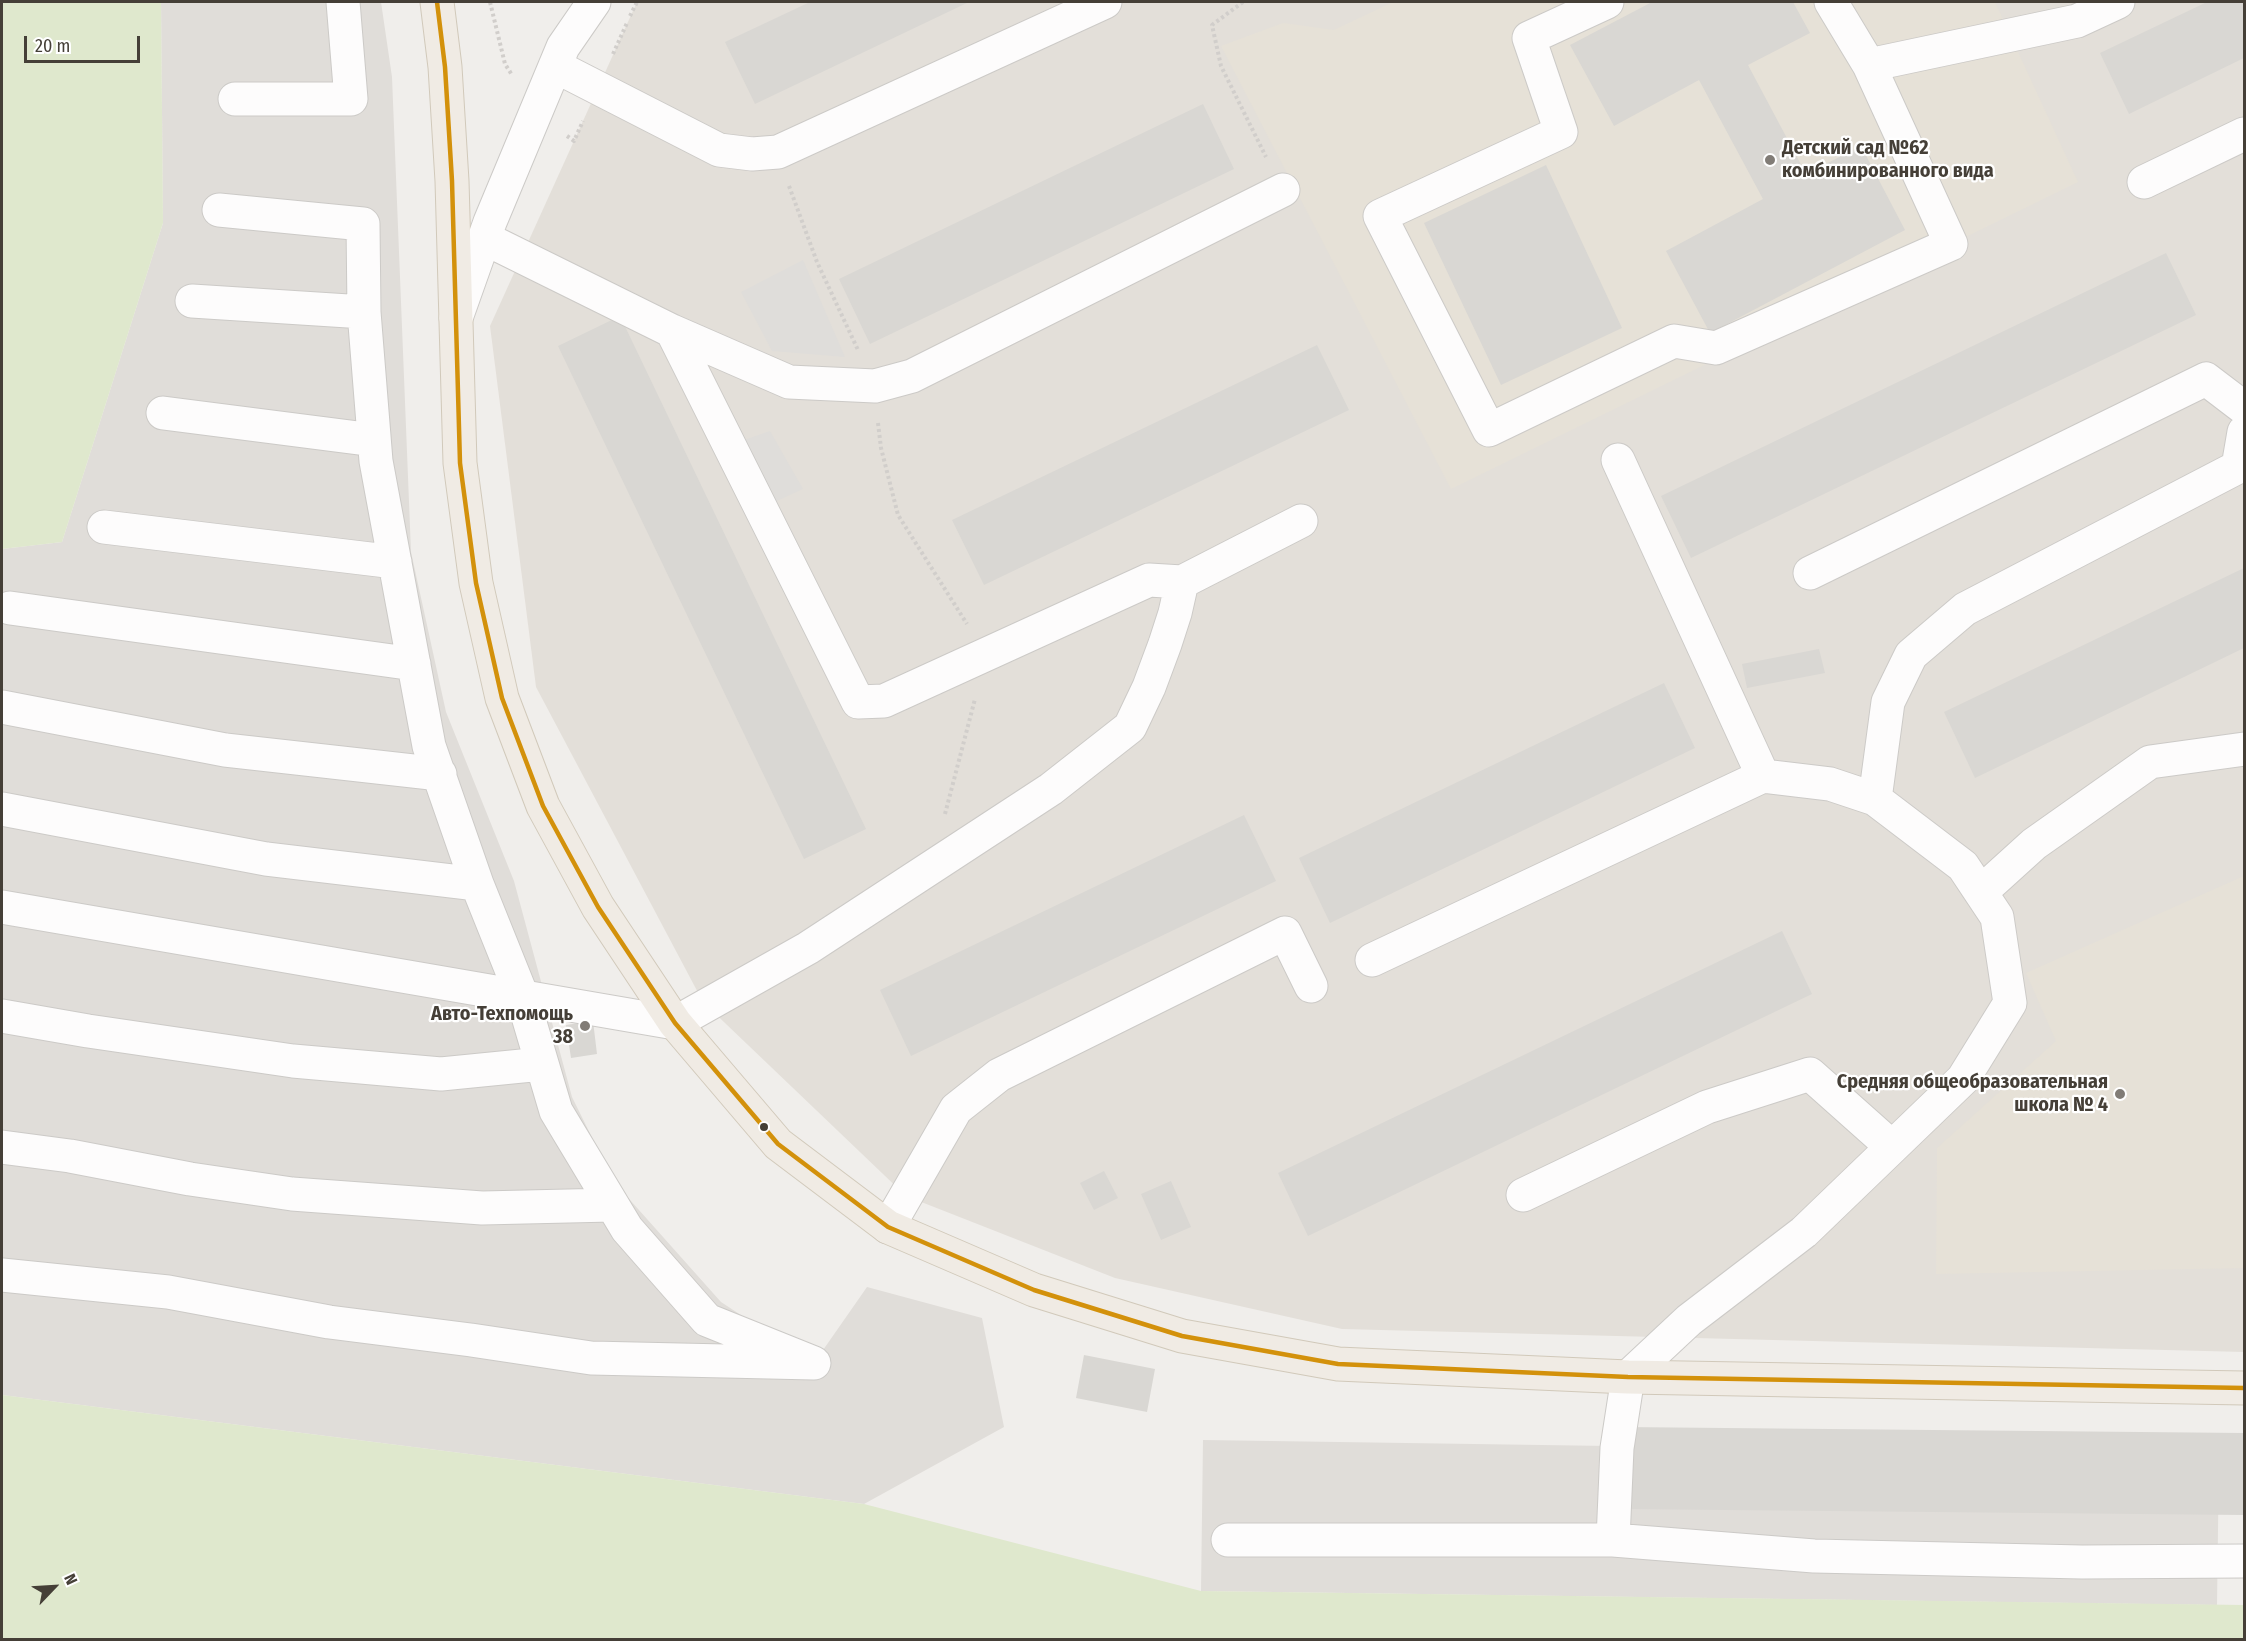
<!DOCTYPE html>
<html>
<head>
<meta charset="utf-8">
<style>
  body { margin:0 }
  #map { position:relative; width:2246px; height:1641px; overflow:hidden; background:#f0eeeb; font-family:"Fira Sans Condensed",sans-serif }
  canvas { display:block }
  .frame { position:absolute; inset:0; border:3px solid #453f37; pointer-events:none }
  .north { position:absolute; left:24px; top:1557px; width:60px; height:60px; -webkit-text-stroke:4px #fff; paint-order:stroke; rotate:65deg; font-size:16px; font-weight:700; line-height:24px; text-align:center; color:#453f37 }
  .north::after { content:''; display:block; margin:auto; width:21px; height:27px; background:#453f37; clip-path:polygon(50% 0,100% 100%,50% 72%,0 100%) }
  .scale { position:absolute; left:24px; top:36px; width:116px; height:27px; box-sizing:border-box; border:3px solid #453f37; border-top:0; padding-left:8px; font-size:18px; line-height:21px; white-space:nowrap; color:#453f37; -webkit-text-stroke:4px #fff; paint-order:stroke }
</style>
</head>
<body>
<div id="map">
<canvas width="2246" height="1641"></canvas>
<div class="frame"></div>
<div class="north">N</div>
<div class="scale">20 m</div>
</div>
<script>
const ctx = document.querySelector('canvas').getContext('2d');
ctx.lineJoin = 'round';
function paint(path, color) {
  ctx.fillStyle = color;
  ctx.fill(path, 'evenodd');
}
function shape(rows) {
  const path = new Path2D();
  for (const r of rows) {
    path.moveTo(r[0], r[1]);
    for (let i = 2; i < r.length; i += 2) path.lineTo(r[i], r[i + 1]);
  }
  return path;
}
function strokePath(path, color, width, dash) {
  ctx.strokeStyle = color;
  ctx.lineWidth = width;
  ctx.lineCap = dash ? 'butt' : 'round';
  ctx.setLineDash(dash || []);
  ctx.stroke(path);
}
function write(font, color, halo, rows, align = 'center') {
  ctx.font = font + ' "Fira Sans Condensed",sans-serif';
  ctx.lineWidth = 4.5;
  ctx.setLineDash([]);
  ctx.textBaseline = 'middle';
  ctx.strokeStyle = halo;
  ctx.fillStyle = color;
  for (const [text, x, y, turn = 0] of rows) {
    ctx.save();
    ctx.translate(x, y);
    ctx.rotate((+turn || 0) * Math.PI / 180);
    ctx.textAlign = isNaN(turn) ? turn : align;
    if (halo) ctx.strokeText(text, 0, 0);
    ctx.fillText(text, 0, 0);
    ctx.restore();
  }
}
const residential = shape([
  [637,2,2244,2,2244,1352,1342,1329,1115,1278,906,1196,703,1002,536,687,490,326]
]);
const industrial = shape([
  [161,2,381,2,392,77,411,552,446,712,514,881,572,1097,614,1182,721,1302,814,1363,867,1287,982,1318,1004,1427,864,1504,2,1395,2,549,62,542,163,223],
  [1203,1440,2219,1455,2217,1605,1201,1591]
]);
const education = shape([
  [1393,2,1995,2,2078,182,1451,489,1221,46,1283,23,1334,30],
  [2244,876,2244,1268,1936,1274,1937,1148,2056,1041,2026,973]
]);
const green = shape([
  [2,2,161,2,163,223,62,542,2,549],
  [2,1395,864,1504,1201,1591,2244,1605,2244,1639,2,1639]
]);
const parking = shape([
  [803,260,845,357,772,351,741,292],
  [770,431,803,489,751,513,718,449]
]);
const building = shape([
  [810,2,969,2,755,104,725,42],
  [1652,2,1793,2,1810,33,1748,65,1806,174,1861,146,1905,230,1710,333,1666,251,1763,199,1699,80,1614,126,1570,45],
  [2207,2,2244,2,2244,58,2129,114,2100,53],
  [1203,104,1234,169,870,344,839,279],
  [1546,165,1622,328,1501,385,1424,223],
  [2166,253,2196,315,1691,558,1661,496],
  [620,316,866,829,804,859,558,346],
  [1317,345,1349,410,984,585,952,520],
  [2244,568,2244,648,1975,778,1944,712],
  [1819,649,1825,673,1747,688,1742,664],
  [1664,683,1695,748,1330,923,1299,858],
  [1244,815,1276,881,911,1056,880,990],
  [1782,931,1812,994,1308,1236,1278,1173],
  [593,1021,597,1054,571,1058,566,1025],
  [1104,1171,1118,1198,1094,1210,1080,1183],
  [1171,1181,1191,1227,1161,1240,1141,1194],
  [1084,1355,1155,1369,1147,1412,1076,1398],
  [1622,1427,2244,1433,2244,1515,1622,1509]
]);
const path = shape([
  [490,2,505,64,512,75],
  [1243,2,1212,25,1221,66,1266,157],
  [630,16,637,2],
  [613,54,627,23],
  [567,136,574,141,583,121],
  [789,186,817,262,858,350],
  [878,423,881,448,898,515,967,624],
  [945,814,975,699]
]);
const minor = shape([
  [1607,2,1529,38,1561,132,1380,216,1489,430,1674,341,1716,348,1951,244,1869,65,1831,2],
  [1869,65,2077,21,2118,2],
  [555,66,719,150,752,154,778,152,1105,2],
  [235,99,351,99,343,2],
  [2144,182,2244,134],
  [484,238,672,331,858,702,884,701,1149,580,1182,582],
  [192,301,364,312],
  [456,318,490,222,563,47,594,2],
  [672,331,789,382,875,386,912,376,1283,190],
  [163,413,374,440],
  [1618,460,1763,776],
  [104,527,395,562],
  [1810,573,2206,379,2244,408],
  [10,608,414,664],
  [2,707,225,750,440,774],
  [1875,799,1888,702,1911,655,1965,609,2238,467,2244,432],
  [2,809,266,859,477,884],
  [1981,892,2034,844,2150,762,2244,749],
  [2,907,675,1023,808,948,1051,789,1130,727,1149,687,1165,644,1175,613,1182,582,1301,521],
  [1372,960,1763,776,1830,784,1875,799,1963,866,1997,917,2010,1003,1963,1079,1804,1232,1689,1320,1628,1377,1617,1448,1613,1540],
  [2,1016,88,1031,293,1061,441,1074,542,1064],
  [2,1147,70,1156,190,1179,292,1194,482,1208,612,1205],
  [1523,1195,1707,1107,1810,1074,1892,1147],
  [888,1227,956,1109,999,1075,1285,933,1311,986],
  [2,1275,168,1292,329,1322,471,1340,591,1358,814,1363,707,1320,627,1229,556,1111,522,996,477,884,429,746,376,461,364,312,363,224,219,210],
  [1228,1540,1613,1540,1814,1556,2082,1562,2244,1561]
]);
const major = shape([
  [437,2,445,67,452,181,460,463,476,583,502,698,543,806,598,907,675,1023,778,1144,888,1227,1034,1290,1182,1336,1338,1364,1628,1377,2244,1388]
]);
const bus1 = shape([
  [437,2,445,67,452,181,460,463,476,583,502,698,543,806,598,907,675,1023,778,1144,888,1227,1034,1290,1182,1336,1338,1364,1628,1377,2244,1388]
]);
const markers = [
  [1770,160,6,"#817c76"],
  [585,1026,6,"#817c76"],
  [2120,1094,6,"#817c76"],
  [764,1127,5,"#453f37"]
];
const poiNames = [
  ["Детский сад №62",1782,148,"left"],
  ["комбинированного вида",1782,171,"left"],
  ["Авто-Техпомощь",573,1014],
  ["38",573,1037],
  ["Средняя общеобразовательная",2108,1082],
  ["школа № 4",2108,1105]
];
paint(residential, '#e3dfd9');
paint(industrial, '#e0ddd9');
paint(education, '#e6e1d7');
paint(green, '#dfe8cd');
paint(parking, '#dfddda');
paint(building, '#d9d7d3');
strokePath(minor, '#cccac7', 35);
strokePath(major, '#d1c9ba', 35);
strokePath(path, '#d1cecb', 4, [3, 3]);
strokePath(minor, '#fdfcfc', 33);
strokePath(major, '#f0ebe4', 33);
strokePath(bus1, '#d3910b', 4.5);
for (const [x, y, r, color] of markers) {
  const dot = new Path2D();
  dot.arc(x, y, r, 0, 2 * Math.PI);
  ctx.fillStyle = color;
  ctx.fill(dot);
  strokePath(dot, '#fff', 2);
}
write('bold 20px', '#453f37', '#fff', poiNames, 'right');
</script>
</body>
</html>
